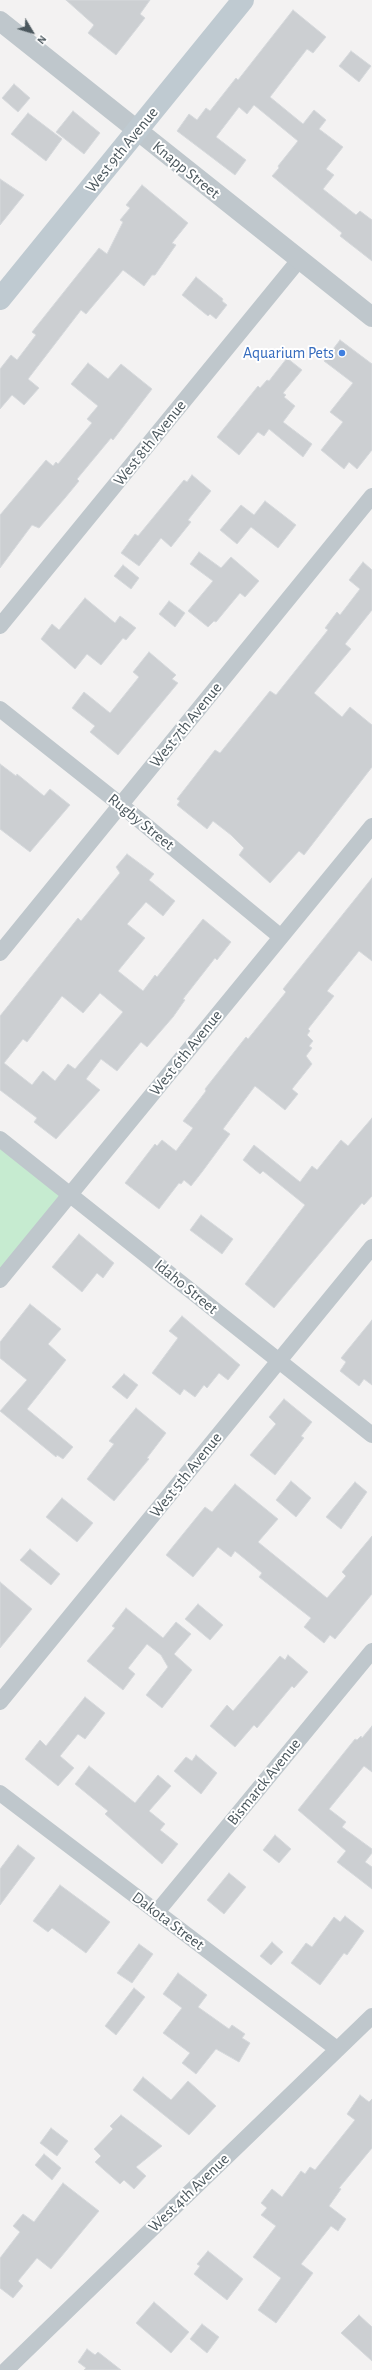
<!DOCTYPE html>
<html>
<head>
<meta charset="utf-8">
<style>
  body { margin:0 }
  #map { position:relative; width:372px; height:2370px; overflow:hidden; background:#f3f2f2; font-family:"Alegreya Sans",sans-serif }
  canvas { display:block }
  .north { position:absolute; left:12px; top:12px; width:40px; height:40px; -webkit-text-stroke:3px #fff; paint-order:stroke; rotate:128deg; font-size:11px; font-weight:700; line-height:16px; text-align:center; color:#4b575d }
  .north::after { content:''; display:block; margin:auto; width:14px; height:18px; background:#4b575d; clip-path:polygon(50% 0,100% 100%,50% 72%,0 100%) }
</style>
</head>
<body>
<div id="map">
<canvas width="372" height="2370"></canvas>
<div class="north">N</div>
</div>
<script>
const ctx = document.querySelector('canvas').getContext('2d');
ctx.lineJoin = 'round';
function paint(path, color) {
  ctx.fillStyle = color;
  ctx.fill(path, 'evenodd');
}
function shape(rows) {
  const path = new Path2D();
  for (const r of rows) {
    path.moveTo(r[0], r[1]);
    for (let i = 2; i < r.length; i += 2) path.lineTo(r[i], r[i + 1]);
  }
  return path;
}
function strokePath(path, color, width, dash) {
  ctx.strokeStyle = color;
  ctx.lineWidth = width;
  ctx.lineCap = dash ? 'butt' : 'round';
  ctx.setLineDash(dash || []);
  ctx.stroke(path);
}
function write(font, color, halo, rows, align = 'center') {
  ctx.font = font + ' "Alegreya Sans",sans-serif';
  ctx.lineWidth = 4;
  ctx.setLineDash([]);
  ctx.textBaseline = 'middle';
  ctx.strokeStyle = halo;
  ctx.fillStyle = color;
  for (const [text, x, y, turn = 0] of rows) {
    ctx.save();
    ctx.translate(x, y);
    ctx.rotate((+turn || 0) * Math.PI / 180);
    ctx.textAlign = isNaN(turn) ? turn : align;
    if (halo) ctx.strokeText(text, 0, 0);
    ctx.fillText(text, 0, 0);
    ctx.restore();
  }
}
const green = shape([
  [0,1139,71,1195,0,1280]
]);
const building = shape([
  [66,0,150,0,140,14,145,18,116,55,88,33,94,25,66,0],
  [293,10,326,37,313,53,307,49,270,97,303,124,314,110,326,120,319,129,343,147,326,169,334,175,323,189,356,215,360,211,372,220,372,261,340,236,342,233,272,176,279,168,278,166,298,141,254,105,247,114,239,107,216,137,246,160,235,175,177,131,189,114,197,120,206,108,210,111,236,78,238,80,293,10],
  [351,51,371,66,359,82,339,66,351,51],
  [14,84,30,98,18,112,2,98,14,84],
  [73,111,100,133,84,154,56,132,73,111],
  [28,113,62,139,46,161,11,134,28,113],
  [0,179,24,195,0,225,0,179],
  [142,185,188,223,172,243,176,245,155,275,152,275,144,286,123,270,86,314,81,310,28,379,39,388,24,405,12,395,0,409,0,369,11,355,17,360,36,335,32,332,99,248,107,254,123,222,120,220,130,208,126,205,142,185],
  [196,277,223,299,222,301,227,305,216,319,210,314,208,316,182,295,196,277],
  [340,340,372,364,372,450,357,469,349,462,344,469,321,450,343,422,330,412,353,383,324,361,340,340],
  [287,358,302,370,283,393,286,395,284,397,295,406,283,422,312,444,303,457,269,429,264,436,258,432,239,455,217,437,258,386,260,388,267,380,269,381,287,358],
  [88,363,108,379,121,364,152,389,113,440,111,438,77,479,79,481,65,498,39,528,32,525,0,568,0,515,46,460,53,466,56,462,58,464,92,423,87,419,98,406,71,384,88,363],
  [192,475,211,491,188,520,191,522,171,547,161,538,139,566,121,553,135,534,138,536,184,480,187,482,192,475],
  [265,501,296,525,278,548,251,527,237,544,220,530,241,505,254,515,265,501],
  [199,552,221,568,231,557,259,581,245,597,240,593,216,622,214,621,208,627,188,611,213,581,190,564,199,552],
  [363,562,372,570,372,610,345,644,351,649,314,693,342,717,350,707,372,725,372,767,304,855,299,851,270,883,239,855,244,848,231,835,213,821,207,829,177,805,180,801,177,799,215,750,220,753,270,691,276,695,328,630,325,628,337,612,340,615,360,589,349,580,363,562],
  [123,565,139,578,131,589,114,576,123,565],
  [85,598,115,623,120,616,136,628,126,640,123,638,101,665,87,654,75,669,41,639,52,624,59,630,85,598],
  [169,601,185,613,175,627,159,614,169,601],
  [149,652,176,675,172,679,178,683,118,755,90,732,95,726,72,708,84,692,110,713,139,677,133,672,149,652],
  [0,764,16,776,17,774,44,796,50,789,70,805,30,852,0,829,0,764],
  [127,854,154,874,149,880,175,901,163,916,146,902,127,924,145,938,118,971,143,991,155,975,157,977,203,919,231,942,217,960,215,958,183,999,185,1000,173,1017,147,1047,141,1042,117,1071,101,1059,86,1079,100,1090,56,1139,34,1122,37,1118,0,1090,0,1016,78,918,81,921,120,873,116,867,127,854],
  [100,993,123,1012,75,1069,68,1064,55,1081,43,1071,32,1085,4,1063,23,1039,27,1042,62,996,83,1013,100,993],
  [372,878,372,961,359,951,327,991,334,996,308,1029,310,1031,307,1035,313,1041,309,1046,312,1048,306,1056,312,1064,292,1089,298,1094,285,1110,255,1086,223,1129,230,1134,202,1172,191,1186,184,1180,181,1184,179,1183,159,1209,125,1183,155,1144,157,1146,162,1140,176,1151,193,1128,183,1121,206,1091,205,1089,246,1037,248,1039,286,992,283,989,372,878],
  [372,1118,372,1196,364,1205,362,1203,274,1308,245,1284,305,1205,263,1171,260,1174,243,1160,254,1145,300,1182,312,1166,317,1170,341,1140,348,1146,372,1118],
  [201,1215,233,1239,222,1254,190,1230,201,1215],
  [79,1234,114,1263,103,1278,97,1273,82,1292,52,1267,79,1234],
  [30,1304,61,1329,48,1344,66,1360,27,1409,73,1447,63,1459,57,1455,56,1457,0,1411,27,1380,0,1358,0,1342,30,1304],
  [182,1316,240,1365,228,1380,219,1373,207,1388,204,1385,195,1397,184,1389,180,1395,152,1373,178,1338,169,1331,182,1316],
  [372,1320,372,1385,364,1379,359,1386,340,1371,346,1362,341,1358,372,1320],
  [124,1374,138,1385,127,1399,112,1387,124,1374],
  [284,1399,312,1422,301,1436,304,1438,275,1475,250,1455,276,1424,269,1417,284,1399],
  [136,1408,166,1433,147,1458,149,1459,114,1501,87,1479,114,1444,109,1441,136,1408],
  [291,1481,311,1498,296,1517,276,1500,291,1481],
  [355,1482,367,1492,341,1529,326,1517,355,1482],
  [235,1484,278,1519,258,1542,327,1598,346,1576,342,1572,372,1536,372,1594,335,1639,330,1635,324,1643,304,1627,311,1618,259,1577,262,1573,235,1551,231,1557,218,1547,193,1577,166,1555,205,1507,212,1512,235,1484],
  [62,1498,93,1523,77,1542,46,1517,62,1498],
  [30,1549,60,1574,51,1585,20,1560,30,1549],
  [0,1582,32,1609,0,1648,0,1582],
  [198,1604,223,1625,210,1640,185,1619,198,1604],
  [126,1608,163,1638,176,1622,191,1634,174,1654,192,1670,162,1708,146,1695,168,1667,161,1655,147,1644,128,1668,135,1674,123,1690,87,1661,115,1628,112,1626,126,1608],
  [288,1655,308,1672,294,1688,292,1686,257,1728,254,1725,235,1747,210,1726,227,1705,233,1711,280,1656,285,1660,288,1655],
  [85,1697,105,1713,85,1739,78,1734,60,1756,74,1768,58,1786,25,1759,40,1740,46,1746,85,1697],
  [372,1726,372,1772,364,1766,329,1809,346,1822,342,1827,372,1849,372,1853,365,1862,372,1867,372,1889,337,1862,346,1851,298,1810,355,1739,357,1740,361,1736,362,1738,372,1726],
  [196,1755,217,1773,201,1794,174,1771,186,1757,192,1761,196,1755],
  [89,1766,135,1803,158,1775,171,1786,149,1811,165,1824,160,1830,178,1844,162,1864,105,1814,108,1811,75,1784,89,1766],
  [275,1835,291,1849,279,1863,263,1850,275,1835],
  [18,1845,35,1858,0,1905,0,1869,18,1845],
  [229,1873,246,1887,224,1914,207,1900,229,1873],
  [60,1885,110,1922,86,1953,52,1928,48,1932,33,1921,60,1885],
  [345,1916,364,1931,347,1955,344,1953,320,1985,291,1963,306,1943,312,1947,334,1917,340,1922,345,1916],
  [272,1942,283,1952,271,1965,260,1956,272,1942],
  [139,1944,153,1954,132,1983,117,1973,139,1944],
  [178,1973,207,1995,198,2007,229,2029,232,2025,245,2034,242,2038,250,2043,239,2062,216,2049,196,2074,182,2063,190,2053,163,2033,182,2008,163,1994,178,1973],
  [134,1988,145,1997,116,2035,105,2026,134,1988],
  [143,2077,171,2100,188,2081,216,2106,189,2135,133,2090,143,2077],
  [360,2095,369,2102,372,2099,372,2148,339,2188,341,2189,329,2206,346,2219,338,2231,331,2226,301,2264,313,2273,276,2323,258,2310,281,2278,253,2257,276,2226,261,2215,267,2208,261,2203,272,2189,282,2197,301,2171,305,2174,310,2167,315,2170,355,2120,347,2114,360,2095],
  [121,2115,162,2146,136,2167,146,2176,134,2189,124,2180,120,2184,95,2162,101,2156,94,2149,113,2129,110,2126,121,2115],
  [51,2128,68,2141,57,2156,40,2143,51,2128],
  [44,2154,61,2168,52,2180,35,2165,44,2154],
  [63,2183,99,2211,51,2269,37,2258,18,2281,23,2286,13,2298,0,2288,0,2258,20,2232,13,2226,23,2214,34,2222,63,2183],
  [208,2251,243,2279,227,2300,194,2274,200,2266,197,2264,208,2251],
  [154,2302,189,2332,171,2353,136,2323,154,2302],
  [359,2315,372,2327,372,2361,341,2333,359,2315],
  [202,2324,219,2337,207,2353,190,2339,202,2324],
  [87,2349,95,2355,98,2352,121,2370,84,2370,86,2368,78,2362,87,2349]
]);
const minor = shape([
  [0,626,299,260],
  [0,709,121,805,281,937],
  [0,953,372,496],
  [0,1139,372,1435],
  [0,1280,372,826],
  [0,1702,372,1247],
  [0,1793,337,2049],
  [157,1912,372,1651],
  [6,2370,372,2016]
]);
const tertiary = shape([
  [0,21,372,317]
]);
const secondary = shape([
  [0,299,243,0]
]);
const markers = [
  [342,353,4,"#3f7fe0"]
];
const streetNames = [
  ["West 9th Avenue",122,150,-51],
  ["Knapp Street",186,170,39],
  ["West 8th Avenue",150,443,-51],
  ["West 7th Avenue",186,725,-51],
  ["Rugby Street",141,822,39],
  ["West 6th Avenue",186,1053,-51],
  ["Idaho Street",186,1287,39],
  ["West 5th Avenue",186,1475,-51],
  ["Bismarck Avenue",264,1782,-51],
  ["Dakota Street",168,1921,37],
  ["West 4th Avenue",189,2193,-44]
];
const shopNames = [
  ["Aquarium Pets",334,353]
];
paint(green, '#c6ebd0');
paint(building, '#cccfd2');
strokePath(building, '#d6d9dc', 1);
strokePath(minor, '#bfc7cc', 16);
strokePath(tertiary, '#bfc7cc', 20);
strokePath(secondary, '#bfcad1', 22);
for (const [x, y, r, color] of markers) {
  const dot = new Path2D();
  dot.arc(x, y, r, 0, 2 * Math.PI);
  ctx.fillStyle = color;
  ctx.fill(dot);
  strokePath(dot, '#fff', 1.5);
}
write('16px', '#4b575d', '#fff', streetNames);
write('16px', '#366cbe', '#fff', shopNames, 'right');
</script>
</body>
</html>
